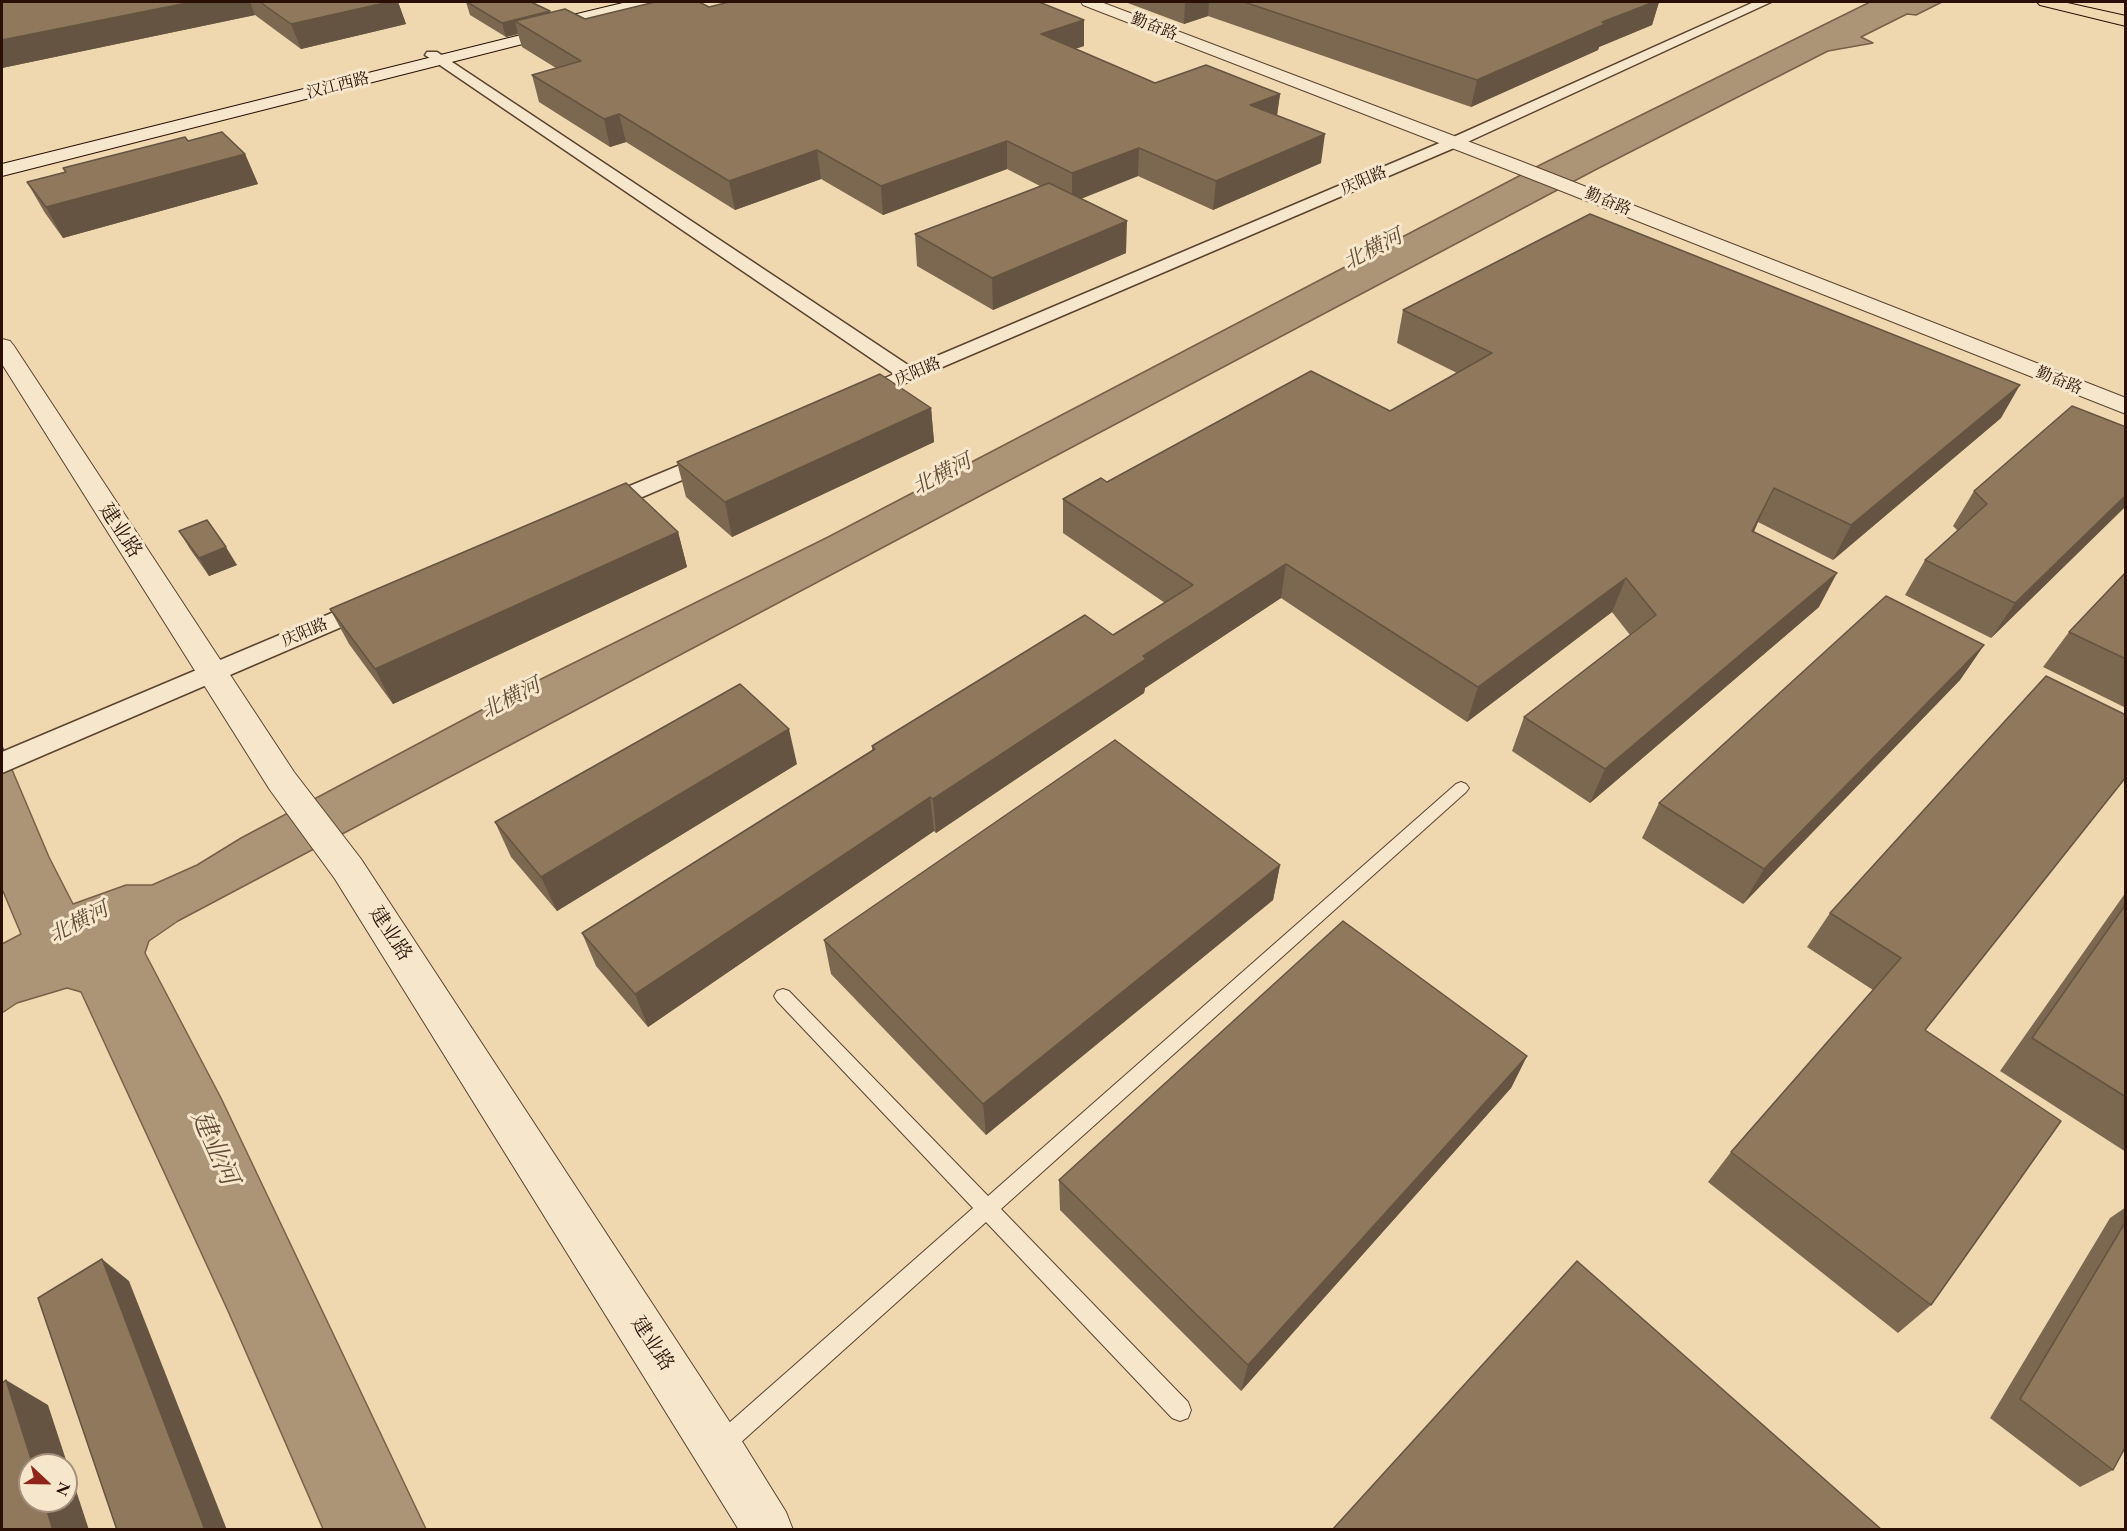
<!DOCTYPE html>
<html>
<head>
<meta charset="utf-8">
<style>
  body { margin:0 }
  #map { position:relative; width:2127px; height:1531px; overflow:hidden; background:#efd8b0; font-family:"EB Garamond",serif }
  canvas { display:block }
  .frame { position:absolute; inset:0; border:3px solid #2a1004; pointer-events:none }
  .north { position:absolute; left:18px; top:1453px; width:60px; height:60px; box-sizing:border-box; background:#f5e6cc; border:2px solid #a4907c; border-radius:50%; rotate:112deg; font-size:16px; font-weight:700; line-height:24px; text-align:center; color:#2a1004 }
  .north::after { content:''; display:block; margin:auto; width:21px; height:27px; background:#8f2418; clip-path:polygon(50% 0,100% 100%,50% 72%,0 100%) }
</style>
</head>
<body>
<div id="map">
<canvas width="2127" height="1531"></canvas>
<div class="frame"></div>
<div class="north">N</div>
</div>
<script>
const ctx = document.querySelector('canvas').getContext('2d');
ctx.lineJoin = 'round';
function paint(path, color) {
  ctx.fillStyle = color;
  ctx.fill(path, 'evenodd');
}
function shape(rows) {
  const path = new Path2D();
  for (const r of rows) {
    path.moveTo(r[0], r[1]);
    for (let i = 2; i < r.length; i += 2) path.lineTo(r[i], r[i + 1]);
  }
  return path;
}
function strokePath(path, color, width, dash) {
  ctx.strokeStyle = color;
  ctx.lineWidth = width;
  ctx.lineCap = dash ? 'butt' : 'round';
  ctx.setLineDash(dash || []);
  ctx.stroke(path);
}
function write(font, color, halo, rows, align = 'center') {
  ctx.font = font + ' "EB Garamond","Noto Serif SC",serif';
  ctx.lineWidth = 6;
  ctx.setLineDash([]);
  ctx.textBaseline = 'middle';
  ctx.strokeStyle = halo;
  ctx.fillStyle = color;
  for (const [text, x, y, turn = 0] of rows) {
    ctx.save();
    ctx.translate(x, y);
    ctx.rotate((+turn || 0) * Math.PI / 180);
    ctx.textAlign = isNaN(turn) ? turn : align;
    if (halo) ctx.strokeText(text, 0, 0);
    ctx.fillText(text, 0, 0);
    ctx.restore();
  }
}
const water = shape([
  [1870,2,1942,2,1916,15,1907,14,1861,37,1873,43,1828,51,1597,169,178,921,149,941,145,953,221,1098,426,1529,323,1529,228,1311,81,992,67,988,17,1003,2,1013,2,944,21,934,2,889,2,746,49,857,73,904,126,885,152,885,197,865,241,838,519,690,828,537,1540,165,1870,2]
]);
const service = shape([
  [1461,782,1466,784,1469,788,1466,792,1001,1209,1188,1402,1191,1410,1188,1418,1180,1421,1172,1418,986,1222,729,1453,721,1456,713,1453,710,1445,713,1437,973,1208,777,1001,774,996,777,991,783,989,789,991,988,1196,1456,784,1461,782]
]);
const minor = shape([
  [1754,2,1771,2,1461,145,856,404,849,402,845,398,849,394,894,374,425,55,427,52,437,52,911,367,1449,139,1754,2],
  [714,451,722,453,725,458,722,463,607,512,599,514,591,512,587,507,591,502,714,451],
  [372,596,381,598,385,604,381,610,2,773,2,752,372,596]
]);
const tertiary = shape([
  [1081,2,1101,2,1520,161,2126,398,2126,414,1506,169,1083,5,1081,2],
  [2,339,10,341,14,346,294,772,361,859,735,1430,786,1512,793,1530,739,1530,335,879,270,790,2,364,2,339]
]);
const secondary = shape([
  [627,2,652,2,649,5,568,25,572,29,570,32,2,176,2,164,537,31,533,27,535,24,627,2]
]);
const primary = shape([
  [2037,2,2063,2,2126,16,2126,26,2040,5,2037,2]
]);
const wall = shape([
  [2,2,398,2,406,24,301,49,255,15,2,68],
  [466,2,531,2,550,11,550,13,585,19,709,7,1084,20,1084,46,1075,49,1155,83,1280,94,1277,116,1321,163,1213,210,1138,176,1081,199,1126,253,993,310,917,266,915,234,1040,186,1007,169,883,215,821,179,735,210,626,142,610,147,539,102,532,75,556,68,522,47,518,34,506,37,470,15],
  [1125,2,1659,2,1652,25,1599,47,1598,50,1471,107,1208,16,1184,24],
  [188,141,245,154,258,184,63,238,45,213,27,182,65,172,63,168],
  [1403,310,2001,418,1833,560,1758,522,1754,532,1819,607,1590,803,1512,751,1524,717,1630,635,1612,612,1467,722,1281,598,1145,688,1144,693,936,833,934,831,648,1027,596,966,582,933,872,750,872,746,1113,635,1165,603,1063,533,1063,499,1107,482,1390,411,1457,373,1397,343],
  [931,408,934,442,732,537,686,497,677,462],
  [1974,491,2126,506,1991,638,1905,595,1925,560,1958,531,1953,526],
  [179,531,237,565,209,576,190,549],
  [678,532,687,567,393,704,349,644,330,609],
  [2126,572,2126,708,2043,667,2069,632],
  [1984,645,1960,680,1743,904,1642,838,1659,803],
  [2046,676,1925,1030,1931,1305,1898,1333,1708,1182,1731,1152,1873,990,1807,947,1830,913],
  [797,764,557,911,511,857,495,822],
  [1280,865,1273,900,986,1135,831,974,824,940],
  [2126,892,2126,1152,2000,1071],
  [1527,1056,1511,1088,1241,1391,1060,1210,1059,1180],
  [2126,1207,2126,1446,2113,1470,2080,1487,1990,1418,2110,1218]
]);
const shadedWall = shape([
  [192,2,250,2,255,15,2,68,2,40],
  [389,2,398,2,406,24,301,49,291,24],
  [1185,2,1209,2,1208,16,1184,24],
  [1654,2,1659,2,1652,25,1599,47,1598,50,1471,107,1477,80,1602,22],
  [550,11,554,25,515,21,518,34,506,37,502,23],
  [1084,20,1084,46,1041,60,1041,34],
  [1280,94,1276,121,1250,105],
  [619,114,626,142,610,147,604,119],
  [1325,134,1321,163,1213,210,1216,181],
  [1007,141,1007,169,883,215,881,186],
  [1139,148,1138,176,1072,202,1072,173],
  [817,150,821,179,735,210,729,181],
  [245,154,258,184,63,238,46,207],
  [1127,221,1126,253,993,310,992,278],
  [2020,385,2001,418,1833,560,1851,525],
  [931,408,934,442,732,537,725,502],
  [1774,488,1758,522,1737,565,1752,531],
  [2126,495,2126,506,1991,638,2015,603],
  [678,532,687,567,393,704,375,669],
  [226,547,237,565,209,576,199,558],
  [1286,564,1281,598,1145,688,1144,693,936,833,933,799,1143,656],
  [1837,573,1819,607,1590,803,1605,769],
  [1626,578,1612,612,1467,722,1478,687],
  [1984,645,1960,680,1743,904,1764,869],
  [789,729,797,764,557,911,541,877],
  [930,797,934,831,648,1027,635,994],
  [1280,865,1273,900,986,1135,983,1104],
  [1527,1056,1511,1088,1241,1391,1248,1365],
  [102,1259,129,1281,227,1530,205,1530],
  [6,1380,48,1405,89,1530,53,1530,44,1501,66,1501,66,1465,33,1465]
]);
const building = shape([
  [2,2,192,2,2,40,2,2],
  [260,2,389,2,291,24,260,2],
  [467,2,531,2,550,11,502,23,467,2],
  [655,2,699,2,709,7,729,2,1039,2,1084,20,1041,34,1155,83,1206,65,1280,94,1250,105,1325,134,1216,181,1139,148,1072,173,1007,141,881,186,817,150,729,181,619,114,604,119,532,75,581,61,515,21,565,9,585,19,655,2],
  [1244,2,1654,2,1602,22,1605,24,1477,80,1244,2],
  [222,132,245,154,46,207,27,182,66,172,63,168,185,137,188,141,222,132],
  [1049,183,1127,221,992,278,915,234,1049,183],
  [1590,214,2020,385,1851,525,1774,488,1752,531,1837,573,1605,769,1524,717,1656,615,1626,578,1478,687,1286,564,1143,656,1146,659,933,799,930,797,635,994,582,933,875,749,872,746,1085,615,1113,635,1193,585,1063,499,1101,478,1107,482,1311,371,1390,411,1492,353,1403,310,1590,214],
  [880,374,931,408,725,502,677,462,880,374],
  [2072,406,2126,427,2126,495,2015,603,1925,560,1987,504,1974,491,2072,406],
  [626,483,678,532,375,669,330,609,626,483],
  [207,520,226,547,199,558,179,531,207,520],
  [2126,572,2126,659,2069,632,2126,572],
  [1886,596,1984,645,1764,869,1659,803,1886,596],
  [2046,676,2126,715,2126,777,1925,1030,2061,1121,1931,1305,1731,1152,1901,958,1830,913,2046,676],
  [740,684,789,729,541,877,495,822,740,684],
  [1115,740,1280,865,983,1104,824,940,1115,740],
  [2126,904,2126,1097,2032,1038,2126,904],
  [1343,921,1527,1056,1248,1365,1059,1180,1343,921],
  [2126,1221,2126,1446,2113,1470,2020,1399,2126,1221],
  [102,1259,205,1530,117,1530,38,1298,102,1259],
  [1577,1261,1882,1530,1332,1530,1577,1261],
  [6,1380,33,1465,30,1465,30,1501,44,1501,53,1530,2,1530,2,1383,6,1380]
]);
const farStreetnames = [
  ["勤奋路",1154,27,21],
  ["汉江西路",338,86,-14],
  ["庆阳路",1364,181,-23],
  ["勤奋路",1608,202,22],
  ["庆阳路",918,372,-23],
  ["勤奋路",2059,381,22],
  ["庆阳路",305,633,-23]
];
const streetNames = [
  ["建业路",120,531,57],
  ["建业路",390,934,57],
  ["建业路",652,1344,57]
];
const waterNames = [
  ["北横河",1373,250,-27],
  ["北横河",942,475,-27],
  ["北横河",511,699,-27],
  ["北横河",79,923,-27]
];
const nearWaternames = [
  ["建业河",214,1148,66]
];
paint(water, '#ac9476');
strokePath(water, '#785f48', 1.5);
strokePath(service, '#5b422f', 2);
strokePath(minor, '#5b422f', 3);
strokePath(tertiary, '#5b422f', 2);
strokePath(secondary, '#2a1004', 2);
strokePath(primary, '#2a1004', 2);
paint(service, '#f5e6cc');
paint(minor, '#f5e6cc');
paint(tertiary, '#f5e6cc');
paint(secondary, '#f5e6cc');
paint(primary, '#efd8b0');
paint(wall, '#7c6750');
paint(shadedWall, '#655441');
paint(building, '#90785d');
strokePath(building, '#655441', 1.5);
write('16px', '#2a1004', '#f5e6cc', farStreetnames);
write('20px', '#2a1004', '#f5e6cc', streetNames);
write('italic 21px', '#644b37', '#f5e6cc', waterNames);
write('italic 26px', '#644b37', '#f5e6cc', nearWaternames);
</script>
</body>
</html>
